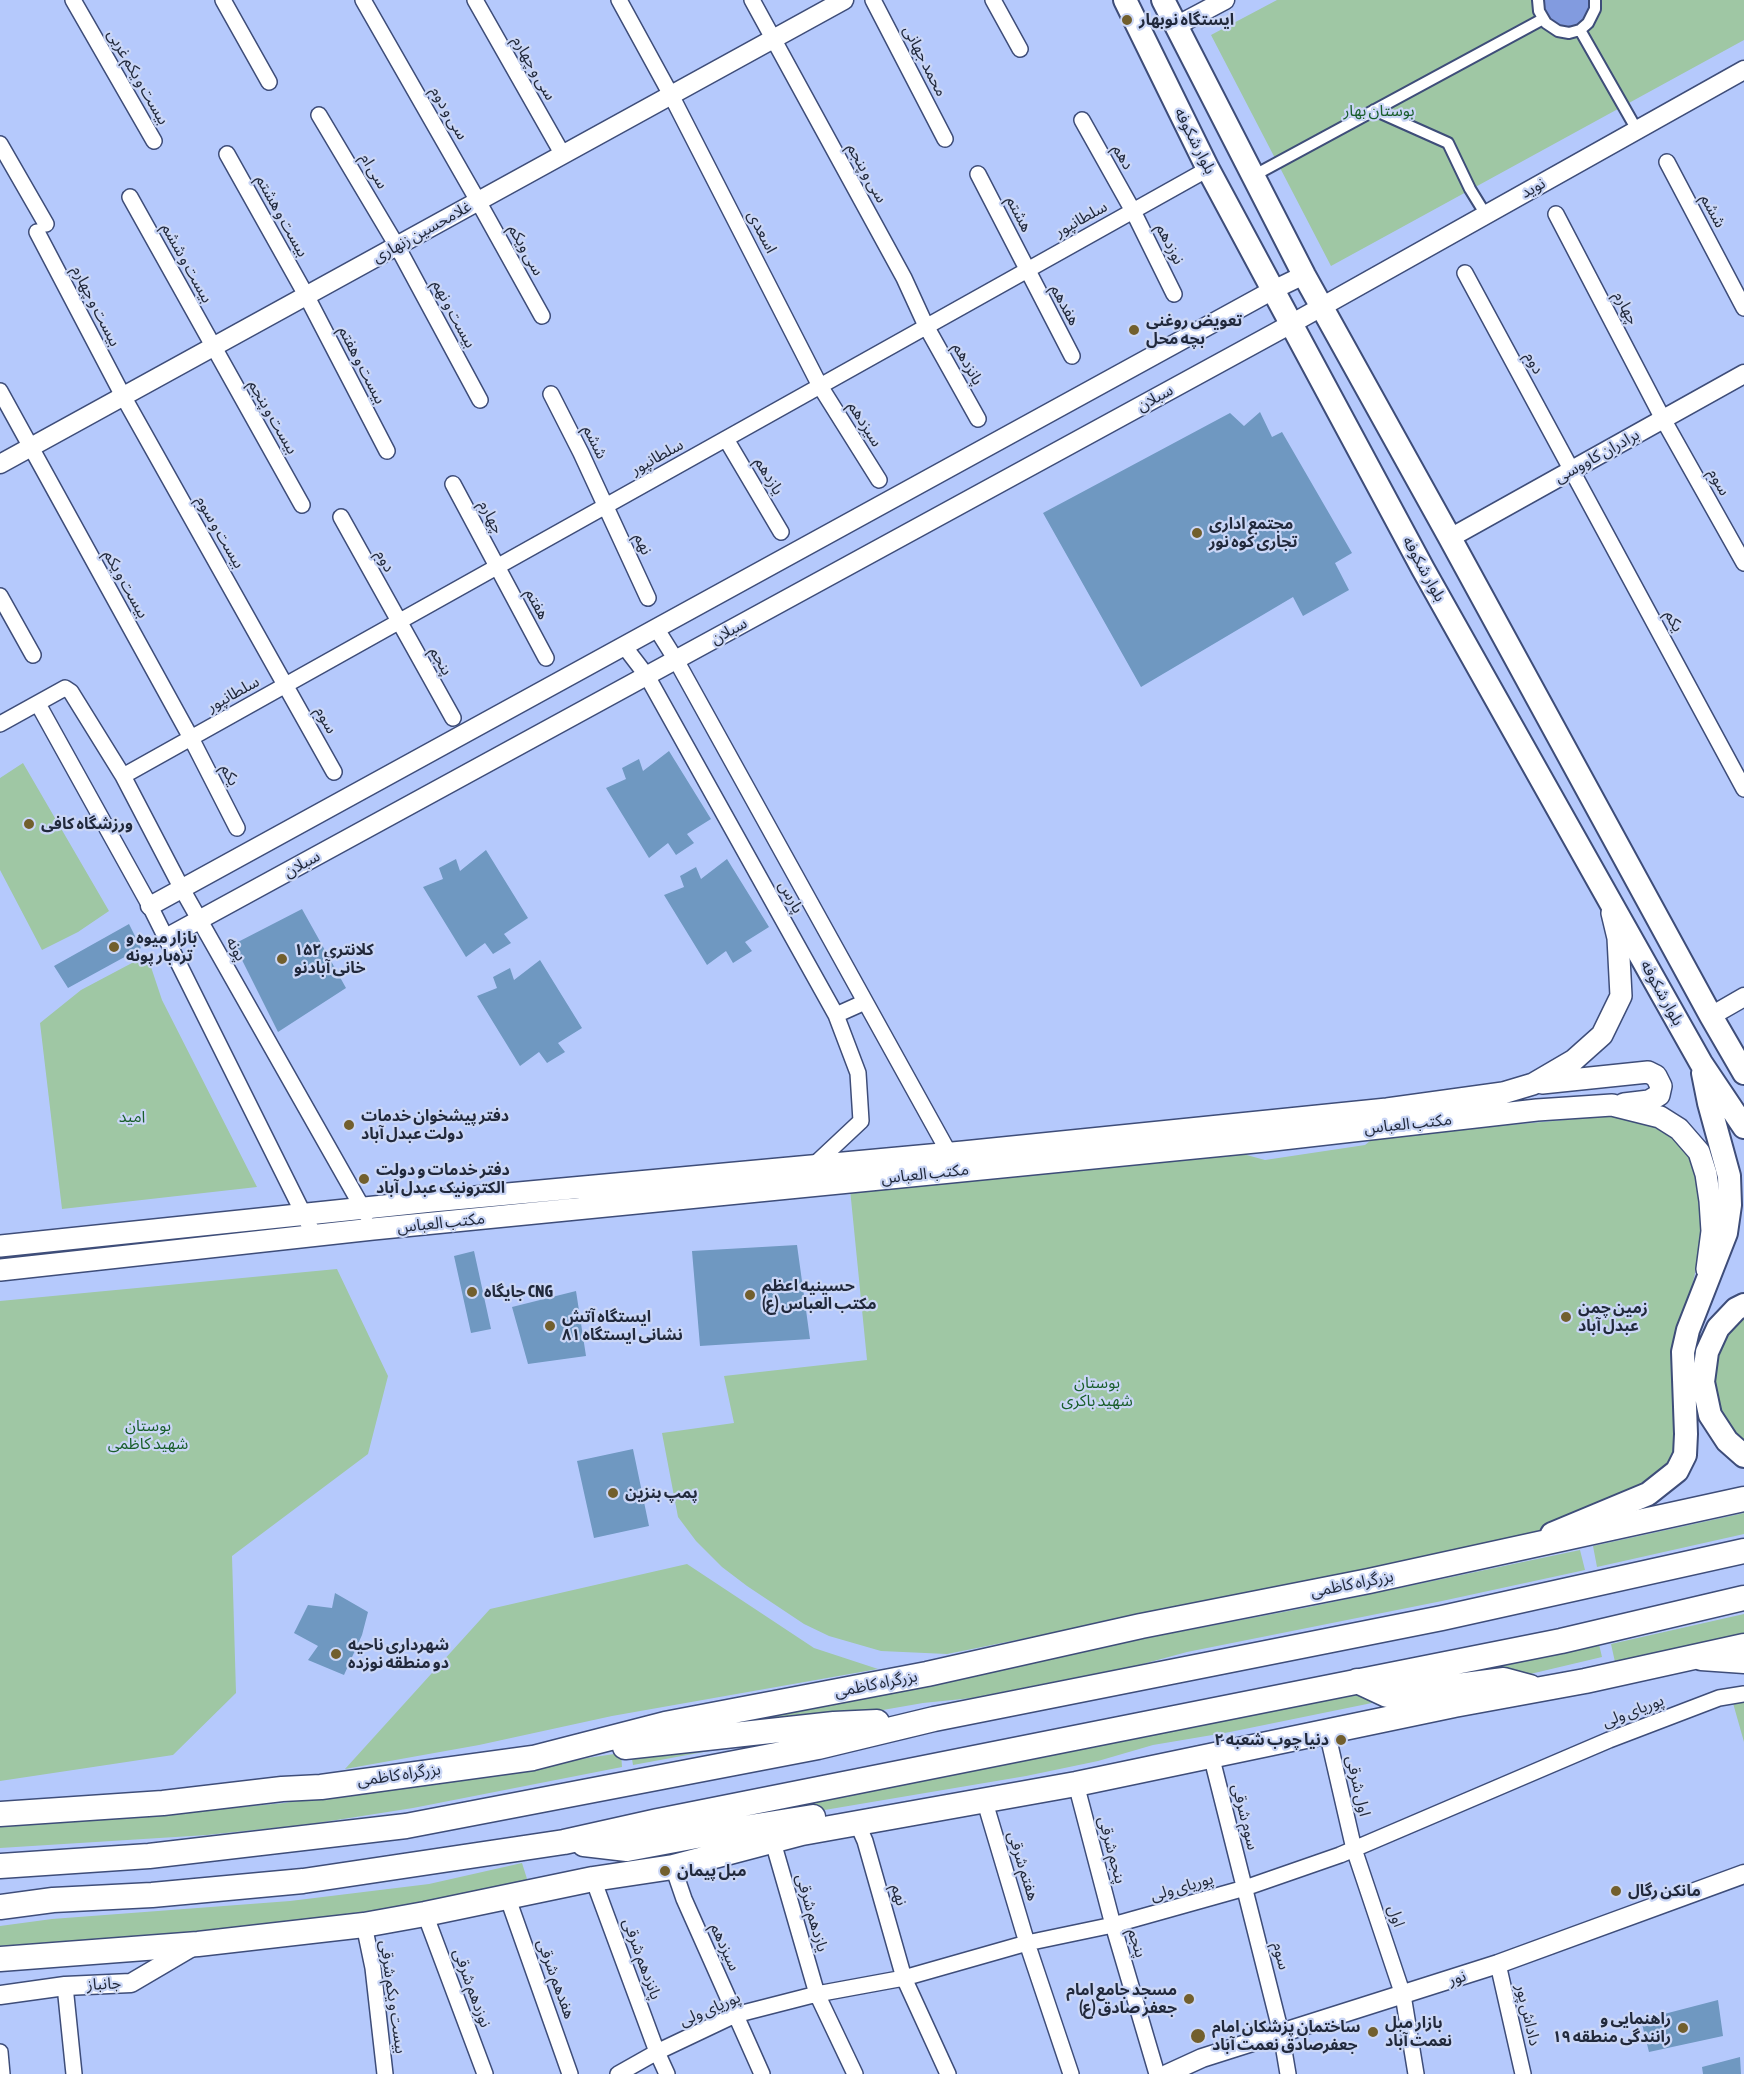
<!DOCTYPE html>
<html>
<head>
<meta charset="utf-8">
<style>
  body { margin:0 }
  canvas { display:block; background:#b5c9fc }
</style>
</head>
<body>
<canvas width="1744" height="2074"></canvas>
<script>
const ctx = document.querySelector('canvas').getContext('2d');
ctx.lineJoin = 'round';
function paint(path, color) {
  ctx.fillStyle = color;
  ctx.fill(path, 'evenodd');
}
function shape(rows) {
  const path = new Path2D();
  for (const r of rows) {
    path.moveTo(r[0], r[1]);
    for (let i = 2; i < r.length; i += 2) path.lineTo(r[i], r[i + 1]);
  }
  return path;
}
function strokePath(path, color, width, dash) {
  ctx.strokeStyle = color;
  ctx.lineWidth = width;
  ctx.lineCap = dash ? 'butt' : 'round';
  ctx.setLineDash(dash || []);
  ctx.stroke(path);
}
function write(font, color, halo, rows, align = 'center') {
  ctx.font = font + ' "Asap Condensed","Noto Sans Arabic",sans-serif';
  ctx.lineWidth = 4.5;
  ctx.setLineDash([]);
  ctx.textBaseline = 'middle';
  ctx.strokeStyle = halo;
  ctx.fillStyle = color;
  for (const [text, x, y, turn = 0] of rows) {
    ctx.save();
    ctx.translate(x, y);
    ctx.rotate((+turn || 0) * Math.PI / 180);
    ctx.textAlign = isNaN(turn) ? turn : align;
    if (halo) ctx.strokeText(text, 0, 0);
    ctx.fillText(text, 0, 0);
    ctx.restore();
  }
}
const green = shape([
  [1277,0,1744,0,1744,40,1331,266,1211,35],
  [23,763,109,911,78,932,42,950,0,870,0,778],
  [147,955,162,1000,257,1187,62,1209,40,1023,81,990],
  [1609,1116,1632,1119,1654,1125,1672,1134,1687,1149,1697,1168,1705,1215,1700,1253,1690,1294,1678,1328,1676,1461,1651,1484,1552,1527,1436,1556,947,1654,881,1651,829,1636,804,1624,747,1586,722,1567,696,1541,678,1517,662,1433,734,1423,724,1376,867,1360,850,1189,1232,1151,1265,1160,1365,1145,1375,1137],
  [337,1269,388,1376,368,1454,232,1556,236,1693,173,1755,0,1781,0,1301],
  [1744,1316,1744,1443,1727,1424,1716,1396,1716,1364,1727,1334],
  [1744,1513,1744,1534,1597,1567,1593,1546],
  [1580,1550,1585,1570,1442,1601,1187,1652,1139,1665,972,1698,923,1703,877,1711,712,1727,837,1703,1131,1641,1304,1608],
  [687,1564,814,1648,878,1669,612,1716,479,1745,345,1769,490,1609],
  [1744,1614,1744,1634,1615,1662,1611,1644],
  [1598,1640,1602,1657,1526,1675,1455,1686,1230,1732,1153,1745,1098,1761,1026,1776,783,1817,659,1831],
  [1744,1687,1744,1742,1729,1689],
  [785,1737,633,1765,631,1753],
  [621,1753,622,1767,413,1808,311,1824,207,1835,0,1848,0,1825,177,1813,284,1803],
  [522,1863,528,1882,384,1909,231,1929,0,1946,0,1926,52,1919,290,1901,429,1884]
]);
const water = shape([
  [1542,0,1591,0,1590,9,1581,23,1566,28,1558,26,1551,22,1543,9]
]);
const building = shape([
  [1260,412,1272,437,1282,432,1352,553,1335,563,1349,590,1303,616,1293,597,1141,687,1043,513,1230,413,1244,426],
  [669,751,711,819,687,834,694,843,676,855,668,843,649,858,606,788,626,779,622,768,639,759,643,771],
  [486,850,528,918,504,934,511,943,493,954,485,943,466,957,423,887,443,879,439,868,456,859,460,871],
  [727,859,769,927,745,942,752,951,733,963,726,951,707,965,664,895,684,887,680,876,696,867,701,879],
  [302,909,346,988,278,1032,234,944],
  [129,924,141,948,68,988,54,966],
  [540,960,582,1028,558,1043,565,1052,547,1063,539,1052,520,1066,477,996,497,988,493,977,510,968,514,980],
  [797,1245,810,1339,700,1346,692,1251],
  [474,1251,491,1329,471,1333,454,1256],
  [576,1291,586,1356,528,1364,512,1307],
  [633,1449,649,1526,594,1538,577,1461],
  [335,1593,368,1612,362,1635,344,1675,308,1660,318,1646,294,1633,308,1605,332,1608],
  [1718,2000,1723,2036,1649,2052,1641,2020],
  [1740,2057,1741,2074,1703,2074,1702,2067]
]);
const pedestrian = shape([
  [1538,0,1539,11,1546,23,1558,31,1569,33,1580,30,1588,23,1595,9,1595,0],
  [1580,30,1637,130],
  [1374,110,1448,143,1470,189,1486,215],
  [1253,176,1543,19]
]);
const minor = shape([
  [73,0,154,141],
  [223,0,269,82],
  [363,0,478,201,542,316],
  [475,0,563,155],
  [619,0,671,95,820,386,879,480],
  [752,0,904,278,926,326,978,419],
  [873,0,945,139],
  [993,0,1020,49],
  [319,115,397,246,480,400],
  [1082,120,1133,211,1174,294],
  [0,144,46,224],
  [227,154,306,295,387,451],
  [1667,162,1744,308],
  [978,174,1072,356],
  [130,197,302,505],
  [1556,214,1663,419,1744,563],
  [37,232,123,396,334,772],
  [1465,273,1744,789],
  [0,391,191,738,237,828],
  [551,394,581,453,648,598],
  [726,439,781,532],
  [453,484,546,658],
  [341,517,453,718],
  [0,596,33,655],
  [656,628,676,660,949,1153,951,1161],
  [624,646,647,676,836,1015,858,1073,861,1121,813,1166],
  [38,704,150,906,314,1235],
  [0,724,65,688,71,692,123,776,182,889,366,1214],
  [123,776,1208,169],
  [836,1015,865,1002],
  [1327,1732,1354,1849,1403,1995,1416,2074],
  [1211,1755,1281,2033,1288,2074],
  [1076,1784,1113,1925,1157,2074],
  [984,1799,1027,1943,1071,2074],
  [857,1823,865,1841,904,1978,948,2074],
  [773,1842,817,1994,855,2074],
  [673,1867,684,1899,762,2074],
  [593,1879,657,2052,667,2074],
  [507,1896,570,2074],
  [425,1914,485,2074],
  [364,1925,373,1968,385,2074],
  [1498,1964,1523,2074],
  [65,1986,74,2074],
  [0,2052,2,2074],
  [618,2074,657,2052,735,2015,817,1994,904,1978,1027,1943,1113,1925,1245,1888,1340,1855,1609,1740,1719,1698,1744,1694]
]);
const tertiary = shape([
  [1176,26,1225,0],
  [0,464,844,0],
  [1450,538,1744,374],
  [150,906,1273,290,1304,275],
  [166,938,1291,324,1744,70],
  [1711,1016,1744,997],
  [1701,1661,1744,1664],
  [0,1995,65,1986,131,1983,194,1946],
  [1167,2074,1202,2058,1498,1964,1744,1874]
]);
const secondary = shape([
  [1542,1083,1648,1072,1656,1076,1661,1086,1659,1095,1649,1101,1624,1104],
  [0,1246,432,1201,963,1152,1387,1109,1503,1093,1533,1084,1574,1060,1602,1035,1621,996,1618,938,1612,913],
  [0,1270,373,1229,1265,1141,1537,1110,1612,1105,1660,1117,1679,1129,1699,1152,1706,1174,1710,1201,1712,1231,1707,1269]
]);
const primary = shape([
  [1125,0,1208,169,1423,569,1701,1063,1744,1127],
  [1163,0,1304,275,1450,538,1711,1016,1744,1073],
  [1744,1305,1736,1309,1718,1328,1707,1352,1703,1382,1710,1415,1727,1441,1744,1456],
  [1552,1534,1648,1494,1677,1471,1685,1455,1686,1434,1683,1352,1688,1330,1726,1233,1730,1205,1729,1176,1709,1103,1703,1073]
]);
const trunk = shape([
  [1357,1681,1387,1695,1504,1680,1530,1687],
  [625,1747,834,1724,877,1722],
  [0,1814,163,1803,282,1789,321,1787,533,1758,665,1724,927,1674,1141,1626,1369,1581,1744,1499],
  [584,1844,627,1849,707,1834,813,1817],
  [0,1866,149,1856,406,1826,818,1747,934,1719,1442,1618,1744,1551],
  [0,1907,53,1900,152,1895,303,1881,564,1842,658,1821,1561,1641,1744,1598],
  [0,1959,198,1944,364,1925,425,1914,593,1879,673,1867,802,1833,1076,1784,1454,1705,1585,1681,1744,1646]
]);
const markers = [
  [1127,20,6,"#725f2d"],
  [1134,330,6,"#725f2d"],
  [1197,533,6,"#725f2d"],
  [29,824,6,"#725f2d"],
  [114,947,6,"#725f2d"],
  [282,959,6,"#725f2d"],
  [349,1125,6,"#725f2d"],
  [364,1179,6,"#725f2d"],
  [472,1292,6,"#725f2d"],
  [750,1295,6,"#725f2d"],
  [1566,1317,6,"#725f2d"],
  [550,1326,6,"#725f2d"],
  [613,1493,6,"#725f2d"],
  [336,1654,6,"#725f2d"],
  [1341,1740,6,"#725f2d"],
  [665,1871,6,"#725f2d"],
  [1616,1891,6,"#725f2d"],
  [1189,1999,6,"#725f2d"],
  [1683,2028,6,"#725f2d"],
  [1373,2032,6,"#725f2d"],
  [1198,2036,8,"#725f2d"]
];
const poiNames = [
  ["ایستگاه نوبهار",1139,20],
  ["تعویض روغنی",1146,321],
  ["بچه محل",1146,339],
  ["مجتمع اداری",1209,524],
  ["تجاری کوه نور",1209,542],
  ["ورزشگاه کافی",41,824],
  ["بازار میوه و",126,938],
  ["تره‌بار پونه",126,956],
  ["کلانتری ۱۵۲",294,950],
  ["خانی آبادنو",294,968],
  ["دفتر پیشخوان خدمات",361,1116],
  ["دولت عبدل آباد",361,1134],
  ["دفتر خدمات و دولت",376,1170],
  ["الکترونیک عبدل آباد",376,1188],
  ["حسینیه اعظم",762,1286],
  ["مکتب العباس (ع)",762,1304],
  ["جایگاه CNG",484,1292],
  ["زمین چمن",1578,1308],
  ["عبدل آباد",1578,1326],
  ["ایستگاه آتش",562,1317],
  ["نشانی ایستگاه ۸۱",562,1335],
  ["پمپ بنزین",625,1493],
  ["شهرداری ناحیه",348,1645],
  ["دو منطقه نوزده",348,1663],
  ["دنیا چوب شعبه ۲",1329,1740,"right"],
  ["مبل پیمان",677,1871],
  ["مانکن رگال",1628,1891],
  ["مسجد جامع امام",1177,1990,"right"],
  ["جعفر صادق (ع)",1177,2008,"right"],
  ["راهنمایی و",1671,2019,"right"],
  ["رانندگی منطقه ۱۹",1671,2037,"right"],
  ["بازار مبل",1385,2023],
  ["نعمت آباد",1385,2041],
  ["ساختمان پزشکان امام",1212,2027],
  ["جعفرصادق نعمت آباد",1212,2045]
];
const streetNames = [
  ["محمد جهانی",925,61,63],
  ["سی و چهارم",534,68,60],
  ["بیست و یکم غربی",138,77,60],
  ["سی و دوم",449,113,60],
  ["بلوار شکوفه",1195,141,63],
  ["دهم",1123,157,61],
  ["سی ام",374,171,59],
  ["سی و پنجم",867,173,61],
  ["نوید",1533,188,-29],
  ["ششم",1713,211,62],
  ["هشتم",1019,214,63],
  ["بیست و هشتم",282,216,61],
  ["سلطانپور",1081,219,-29],
  ["غلامحسین زنهاری",422,232,-29],
  ["اسعدی",762,232,63],
  ["نوزدهم",1170,244,63],
  ["سی ویکم",526,250,61],
  ["بیست و ششم",187,263,61],
  ["هفدهم",1065,305,62],
  ["بیست و چهارم",96,306,63],
  ["چهارم",1626,308,62],
  ["بیست و نهم",454,314,62],
  ["دوم",1534,363,61],
  ["پانزدهم",968,364,61],
  ["بیست و هفتم",362,365,63],
  ["سبلان",1155,398,-29],
  ["بیست و پنجم",273,417,60],
  ["سیزدهم",865,424,58],
  ["ششم",595,442,64],
  ["برادران کاووسی",1597,456,-29],
  ["سلطانپور",657,457,-29],
  ["یازدهم",769,476,59],
  ["سوم",1719,482,61],
  ["چهارم",491,517,62],
  ["بیست و سوم",220,532,60],
  ["نهم",643,544,66],
  ["دوم",385,561,61],
  ["بلوار شکوفه",1424,569,61],
  ["بیست و یکم",126,584,61],
  ["هفتم",537,604,62],
  ["یکم",1674,621,62],
  ["سبلان",729,631,-29],
  ["پنجم",441,661,60],
  ["سلطانپور",233,694,-29],
  ["سوم",326,720,61],
  ["یکم",230,775,63],
  ["سبلان",302,864,-29],
  ["پارس",791,897,61],
  ["پونه",236,949,61],
  ["بلوار شکوفه",1662,993,61],
  ["مکتب العباس",1408,1124,-6],
  ["مکتب العباس",925,1174,-6],
  ["مکتب العباس",441,1223,-6],
  ["بزرگراه کاظمی",1352,1584,-11],
  ["بزرگراه کاظمی",876,1684,-11],
  ["پوریای ولی",1633,1711,-21],
  ["بزرگراه کاظمی",399,1775,-8],
  ["اول شرقی",1358,1786,77],
  ["سوم شرقی",1245,1817,76],
  ["پنجم شرقی",1112,1850,75],
  ["هفتم شرقی",1023,1866,73],
  ["پوریای ولی",1182,1887,-16],
  ["نهم",899,1895,74],
  ["یازدهم شرقی",812,1913,74],
  ["اول",1396,1916,71],
  ["پنجم",1137,1943,73],
  ["سیزدهم",725,1947,66],
  ["سوم",1281,1956,76],
  ["پانزدهم شرقی",642,1959,70],
  ["نور",1457,1978,-18],
  ["هفدهم شرقی",556,1979,70],
  ["جانباز",104,1984,-3],
  ["نوزدهم شرقی",472,1988,70],
  ["بیست و یکم شرقی",393,1997,82],
  ["پوریای ولی",710,2009,-23],
  ["داداش پور",1528,2015,77]
];
const parkNames = [
  ["بوستان بهار",1379,111],
  ["امید",132,1117],
  ["بوستان",1097,1383],
  ["شهید باکری",1097,1401],
  ["بوستان",148,1426],
  ["شهید کاظمی",148,1444]
];
paint(green, '#9fc7a4');
paint(water, '#829bdf');
paint(building, '#6f98c1');
strokePath(pedestrian, '#3e4d79', 14);
strokePath(minor, '#3e4d79', 18);
strokePath(tertiary, '#3e4d79', 21);
strokePath(secondary, '#3e4d79', 24);
strokePath(primary, '#3e4d79', 26);
strokePath(trunk, '#3e4d79', 27);
strokePath(pedestrian, '#fff', 10);
strokePath(minor, '#fff', 15);
strokePath(tertiary, '#fff', 18);
strokePath(secondary, '#fff', 21);
strokePath(primary, '#fff', 22);
strokePath(trunk, '#fff', 24);
for (const [x, y, r, color] of markers) {
  const dot = new Path2D();
  dot.arc(x, y, r, 0, 2 * Math.PI);
  ctx.fillStyle = color;
  ctx.fill(dot);
  strokePath(dot, '#cad6f6', 2);
}
write('bold 16px', '#21293c', '#cad6f6', poiNames, 'left');
write('16px', '#21293c', '#cad6f6', streetNames);
write('16px', '#195e2b', '#cad6f6', parkNames);
</script>
</body>
</html>
